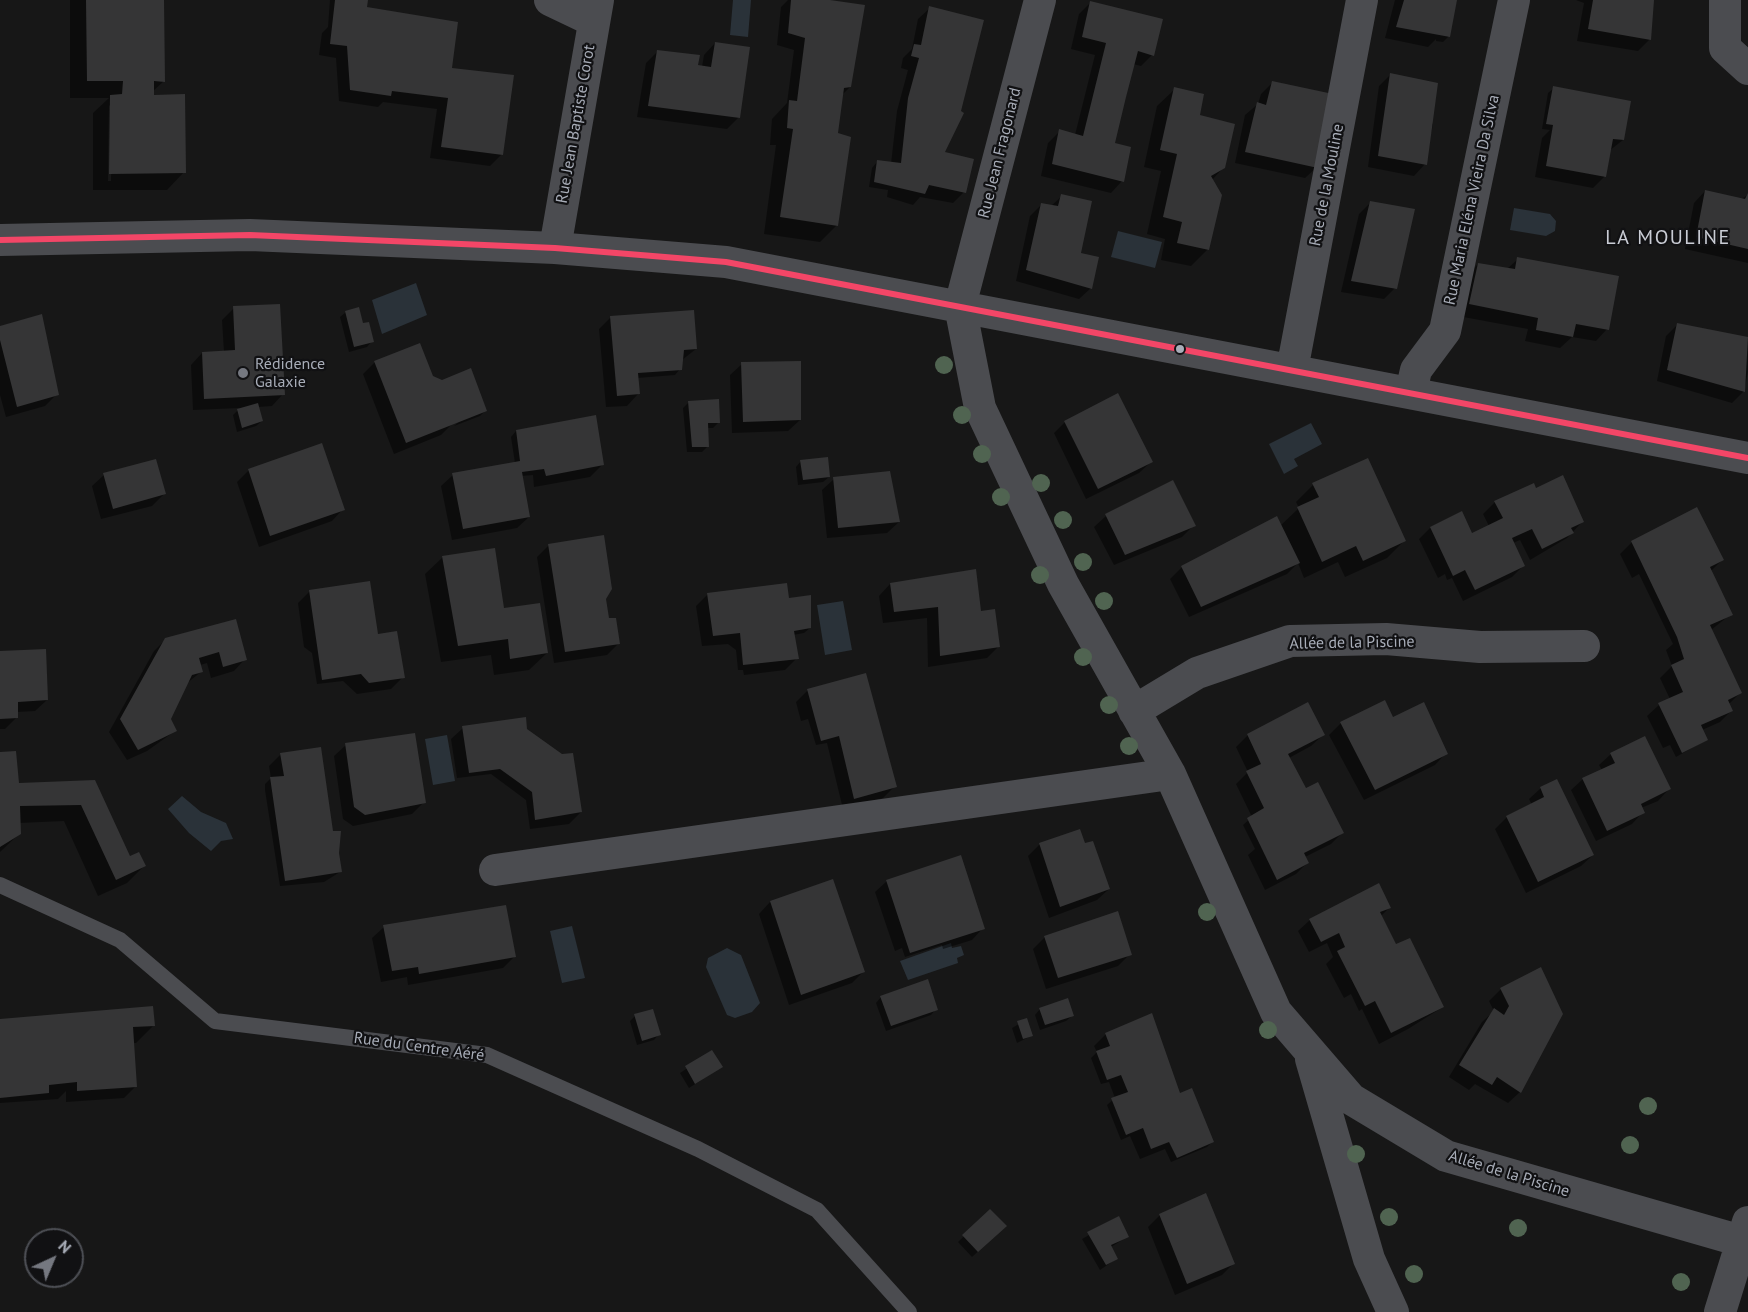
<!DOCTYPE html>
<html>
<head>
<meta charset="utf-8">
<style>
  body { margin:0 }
  #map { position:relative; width:1748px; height:1312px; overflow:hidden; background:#171717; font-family:"PT Sans",sans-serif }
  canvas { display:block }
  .north { position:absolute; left:24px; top:1228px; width:60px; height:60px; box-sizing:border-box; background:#111113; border:2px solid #4d4f55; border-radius:50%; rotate:44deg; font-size:16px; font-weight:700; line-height:24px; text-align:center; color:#a8adb8 }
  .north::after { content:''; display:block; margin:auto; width:21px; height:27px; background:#757880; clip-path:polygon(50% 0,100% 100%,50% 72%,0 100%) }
</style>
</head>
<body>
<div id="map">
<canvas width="1748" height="1312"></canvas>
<div class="north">N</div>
</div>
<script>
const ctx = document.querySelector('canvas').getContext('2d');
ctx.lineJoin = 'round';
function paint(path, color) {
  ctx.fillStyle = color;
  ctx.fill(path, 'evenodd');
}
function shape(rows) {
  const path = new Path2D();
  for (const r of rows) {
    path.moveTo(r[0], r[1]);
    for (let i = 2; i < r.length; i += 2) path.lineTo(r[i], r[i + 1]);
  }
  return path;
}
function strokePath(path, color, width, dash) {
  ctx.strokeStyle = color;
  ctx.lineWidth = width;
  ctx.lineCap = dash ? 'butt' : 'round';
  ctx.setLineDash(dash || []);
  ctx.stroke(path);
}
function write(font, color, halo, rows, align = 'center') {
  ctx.font = font + ' "PT Sans",sans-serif';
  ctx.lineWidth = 4.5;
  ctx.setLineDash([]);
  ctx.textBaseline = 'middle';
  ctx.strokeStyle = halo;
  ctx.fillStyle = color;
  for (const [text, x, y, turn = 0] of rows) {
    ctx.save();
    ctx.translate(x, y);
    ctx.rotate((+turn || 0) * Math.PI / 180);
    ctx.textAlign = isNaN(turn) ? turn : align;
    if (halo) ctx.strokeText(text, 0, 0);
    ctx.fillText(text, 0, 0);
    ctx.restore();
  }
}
const water = shape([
  [733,0,751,0,748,37,730,35],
  [1514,208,1550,214,1556,221,1555,231,1546,236,1510,230],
  [1118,231,1162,242,1155,268,1111,257],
  [416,283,427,315,382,334,372,300],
  [1311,423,1322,444,1294,459,1298,466,1284,474,1269,444],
  [843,601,852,650,825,655,817,605],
  [447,735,455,781,433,785,425,739],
  [182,796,201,812,226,823,233,839,221,841,211,851,189,833,168,809],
  [572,926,585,978,562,983,550,931],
  [951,943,952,948,961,946,964,955,957,958,958,963,908,980,900,961],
  [727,948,741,955,760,1003,752,1012,735,1018,727,1015,706,967,708,958]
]);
const shadow = shape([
  [70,0,162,0,164,81,152,92,184,172,167,190,93,190,93,113,109,98,70,98],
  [112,103,111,181,108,181,109,106],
  [330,0,367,0,365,8,450,72,502,154,490,166,430,158,437,109,383,102,378,107,339,101,336,58,319,55,322,33,328,27],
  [788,0,821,0,850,87,842,95,836,134,837,225,820,242,764,234,776,145,770,145,772,119,787,103,794,50,777,45,781,7],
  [1395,0,1455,0,1448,37,1443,42,1436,41,1436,39,1428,47,1385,38],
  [1576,0,1652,0,1649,40,1638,51,1577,41,1584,3],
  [1090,3,1152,55,1141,66,1133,64,1113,144,1122,181,1111,193,1041,176,1048,143,1060,131,1075,135,1095,55,1071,49,1079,14],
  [930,8,943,153,964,192,953,203,920,197,913,205,887,197,888,190,869,187,872,168,877,162,891,164,897,111,908,70,901,68,903,58,912,49,918,19],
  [715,43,739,117,727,129,637,117,646,63,658,51,702,67,704,55],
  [1390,75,1433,124,1425,164,1414,176,1368,167,1379,86],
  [1272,83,1317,167,1305,178,1235,163,1245,115,1258,104,1261,94],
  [1554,88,1623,140,1609,151,1604,177,1593,188,1535,177,1542,138,1550,130,1542,129,1548,93],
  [1175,89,1198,116,1224,167,1212,180,1208,249,1191,266,1161,260,1165,239,1147,234,1161,171,1144,167,1157,106],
  [1705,191,1741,199,1748,195,1748,263,1685,249,1694,203],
  [1062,196,1091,288,1079,299,1016,281,1030,216,1042,204,1051,206],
  [1371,202,1395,288,1384,299,1341,292,1359,214],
  [1518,259,1607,329,1596,341,1572,337,1560,348,1525,341,1528,329,1458,316,1466,276,1478,264,1507,269],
  [234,308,283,394,272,406,258,407,262,421,256,426,237,432,233,415,240,408,193,410,191,365,202,353,224,352,222,320],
  [346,312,361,325,372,341,367,347,349,352,340,317],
  [610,318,696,349,682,360,680,369,675,375,637,378,638,394,627,406,606,407,599,329],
  [1678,324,1748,339,1748,372,1744,391,1732,403,1657,381,1666,336],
  [0,327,57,394,45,406,6,417,0,395],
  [375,362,431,377,485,411,480,416,454,426,461,420,458,418,441,435,394,454,363,374],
  [742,364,800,420,788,431,732,433,730,375],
  [689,402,719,422,713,428,707,428,708,446,702,452,687,452,683,408],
  [1065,422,1151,462,1139,473,1086,499,1054,433],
  [516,431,602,465,590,477,534,487,533,475,521,476,529,517,517,528,452,540,441,486,453,475,515,463,511,437],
  [801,461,829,477,823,482,798,485,796,467],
  [249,470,343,509,332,521,259,547,237,482],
  [104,475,164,494,152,506,101,519,92,486],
  [834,479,899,522,887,533,827,538,822,490],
  [1172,482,1194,525,1182,537,1114,565,1094,527,1106,516],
  [1313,485,1404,541,1387,558,1345,577,1338,562,1304,578,1298,563,1287,574,1189,617,1170,579,1182,567,1276,518,1280,526,1299,508,1296,502],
  [1534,488,1583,521,1567,538,1530,560,1520,540,1513,543,1523,566,1512,577,1463,601,1452,578,1447,580,1445,574,1438,578,1419,539,1430,528,1471,535,1489,526,1483,514,1495,502],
  [1632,542,1722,560,1710,572,1731,614,1711,630,1740,693,1729,704,1732,710,1720,722,1702,730,1706,740,1676,757,1670,745,1663,748,1647,716,1659,705,1670,699,1660,678,1672,666,1666,650,1673,644,1639,574,1632,578,1620,554],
  [549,545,604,599,608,620,618,644,607,655,554,663,537,557],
  [443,557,503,610,547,653,529,670,494,675,491,655,441,662,425,574],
  [890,584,979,610,998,647,987,658,928,667,927,618,883,623,879,596],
  [309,592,377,636,403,677,391,689,357,694,343,681,317,684,312,653,304,647,298,603],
  [708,594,788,599,810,628,804,633,793,635,797,658,785,670,744,675,743,670,738,670,736,650,728,644,702,646,696,606],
  [235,621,245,659,234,671,211,678,207,663,200,665,202,671,186,684,169,719,175,731,147,751,127,760,109,732,154,651,166,639],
  [0,652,47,700,35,711,17,712,17,717,5,729,0,729],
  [808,690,895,786,883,798,843,809,827,743,816,745,808,719,801,721,796,702],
  [1392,719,1446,753,1435,765,1364,800,1329,735,1341,723],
  [463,728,526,730,581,812,569,824,530,829,526,800,491,774,457,778,451,739],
  [1248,735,1323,735,1311,746,1289,758,1305,790,1342,833,1331,844,1305,857,1307,863,1296,874,1265,890,1248,855,1255,849,1243,825,1252,817,1236,784,1248,772,1236,747],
  [346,745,424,802,412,814,353,826,343,819,334,756],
  [0,754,17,785,94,782,129,858,144,866,127,883,98,896,64,821,19,823,19,834,0,852],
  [281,754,332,833,340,872,324,882,280,886,265,790,265,784,271,778,269,766],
  [1611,754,1669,789,1658,801,1641,808,1643,812,1632,824,1596,841,1571,790,1583,779,1602,770,1599,765],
  [1541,788,1593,855,1581,866,1526,893,1495,829,1507,817,1532,805,1529,799],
  [1080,831,1084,845,1109,889,1097,900,1049,918,1028,856,1039,845],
  [887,881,983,928,972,940,943,949,942,945,905,957,902,948,895,951,875,892],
  [770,902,864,971,852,983,789,1005,759,914],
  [1390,907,1381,916,1395,946,1443,1007,1408,1029,1379,1044,1362,1009,1359,1011,1351,994,1344,998,1326,964,1333,957,1327,943,1309,952,1298,931,1310,920],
  [384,927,514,957,503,968,408,985,407,977,381,982,372,938],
  [1045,937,1130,954,1118,966,1046,989,1033,949],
  [1540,969,1520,1092,1508,1103,1475,1084,1469,1090,1449,1077,1482,1022,1494,1011,1489,1001,1501,989],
  [881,997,936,1009,931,1015,886,1031,876,1003],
  [1040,1009,1072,1016,1066,1021,1040,1030,1035,1015],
  [635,1016,659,1034,654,1040,637,1045,630,1021],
  [0,1020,154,1025,136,1043,132,1043,136,1086,124,1098,66,1102,66,1091,58,1099,0,1103],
  [1026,1020,1031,1036,1017,1043,1012,1028],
  [1106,1034,1180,1095,1212,1142,1207,1147,1171,1162,1165,1149,1140,1159,1130,1136,1121,1140,1107,1105,1115,1098,1109,1082,1101,1084,1091,1058,1097,1052,1094,1046],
  [712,1052,721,1067,689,1088,680,1073],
  [990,1211,1005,1226,972,1257,958,1242],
  [1160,1215,1234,1263,1222,1275,1175,1295,1148,1227],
  [1119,1218,1127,1237,1111,1247,1116,1259,1100,1270,1082,1239]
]);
const building = shape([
  [86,0,164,0,165,82,154,81,154,95,185,94,186,173,109,174,110,95,122,94,123,81,87,81],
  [335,0,368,0,367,7,458,22,452,68,514,75,503,155,441,147,448,98,392,91,391,96,350,90,347,46,330,44],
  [791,0,830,0,865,5,851,87,844,88,838,133,851,137,838,226,780,217,793,129,787,128,789,100,797,101,805,38,788,33],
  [1404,0,1457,0,1450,37,1396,27],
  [1593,0,1654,0,1651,40,1588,29],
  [1090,1,1163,19,1154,56,1138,51,1126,97,1115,143,1131,147,1124,182,1052,164,1059,129,1083,136,1106,43,1082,37],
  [929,6,984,20,961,111,964,113,945,152,974,159,966,193,929,185,925,194,874,182,877,160,901,163,908,98,919,58,911,56,914,44,921,45],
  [715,42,750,47,740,118,648,106,657,50,700,55,698,65,711,67],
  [1390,73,1438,83,1427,165,1378,156],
  [1272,81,1333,94,1318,168,1245,152,1257,102,1266,105],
  [1553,86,1631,101,1624,140,1613,139,1606,177,1546,166,1553,125,1546,124],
  [1174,87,1204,94,1200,115,1235,124,1225,168,1211,176,1222,195,1209,250,1177,243,1182,222,1163,217,1177,154,1160,150],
  [1705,190,1745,199,1748,193,1748,249,1696,237],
  [1061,194,1092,201,1081,253,1099,257,1092,289,1026,270,1041,203,1058,206],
  [1370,201,1415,209,1397,289,1351,281],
  [1517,257,1619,276,1609,330,1576,324,1573,337,1536,330,1538,318,1469,304,1478,263,1515,269],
  [280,304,285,395,204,399,202,352,235,350,233,306],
  [359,307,363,323,369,322,374,342,354,347,345,311],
  [694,310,697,349,684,350,682,370,638,373,640,394,617,396,610,316],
  [42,314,59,395,17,407,0,340,0,326],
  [1677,323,1748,337,1745,392,1667,370],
  [420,343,433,376,442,380,471,368,487,411,406,443,374,361],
  [801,361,801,420,743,422,741,362],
  [1118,393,1153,462,1098,489,1064,421],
  [719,399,720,423,708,423,709,447,692,447,688,401],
  [258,403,263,421,242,428,237,409],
  [596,415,604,465,546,476,544,469,522,472,530,517,463,529,452,473,520,461,516,430],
  [322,443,345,510,270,536,248,469],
  [828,457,830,477,803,480,800,460],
  [1368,458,1406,541,1363,561,1356,546,1322,562,1297,507,1319,497,1312,483],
  [156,459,166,494,113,509,103,473],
  [890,471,900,522,838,528,833,477],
  [1563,475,1584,522,1571,528,1574,533,1542,549,1532,529,1512,538,1525,566,1475,590,1465,570,1453,576,1430,527,1462,511,1472,533,1503,518,1494,501,1534,483,1536,488],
  [1173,480,1196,526,1125,555,1105,514],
  [1697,507,1724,560,1710,567,1733,615,1710,625,1742,693,1728,700,1733,711,1701,725,1708,740,1682,753,1658,703,1683,692,1671,665,1684,659,1677,637,1631,541],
  [1277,516,1300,563,1201,607,1181,566],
  [604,535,612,589,606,599,609,618,616,618,620,644,565,652,548,544],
  [495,548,504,608,540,603,548,653,510,659,508,639,458,646,442,556],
  [976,569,981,611,995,609,1000,647,940,656,938,607,894,612,890,583],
  [370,581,378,634,397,631,405,678,369,683,361,674,322,680,309,590],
  [787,583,789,598,811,595,811,628,794,631,799,659,743,665,740,633,713,636,707,593],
  [236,619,247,660,223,667,219,652,199,658,203,672,192,675,171,719,177,731,138,750,120,719,165,638],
  [46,649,48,700,18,702,18,718,0,719,0,651],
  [866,673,897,787,854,799,839,736,821,741,807,689],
  [1385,700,1393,717,1424,702,1448,754,1375,790,1340,722],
  [1308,702,1325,735,1288,754,1306,788,1318,782,1344,833,1304,853,1309,863,1277,880,1247,818,1264,808,1246,771,1261,764,1247,734],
  [526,717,527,729,562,754,573,753,582,812,535,820,532,792,500,769,469,773,462,726],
  [415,733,426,803,365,815,354,807,345,743],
  [1645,736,1671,789,1641,804,1645,813,1607,831,1582,778,1615,763,1610,753],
  [321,747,333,831,341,831,339,853,342,872,285,881,270,777,284,776,280,753],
  [16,751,19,783,95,780,130,856,139,852,146,866,116,880,81,805,20,806,21,834,0,847,0,752],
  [1557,779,1594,855,1538,882,1506,816,1544,797,1540,787],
  [1080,829,1085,843,1093,841,1110,889,1060,907,1039,843],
  [961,855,985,929,910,953,886,880],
  [833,879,865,972,801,995,770,901],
  [1379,883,1391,908,1380,912,1396,944,1410,938,1444,1007,1391,1033,1375,1001,1365,1006,1337,951,1345,947,1339,933,1321,942,1309,919],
  [506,905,516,957,419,974,418,967,392,971,383,925],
  [1118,911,1132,955,1058,978,1044,936],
  [1541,967,1563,1014,1521,1093,1497,1077,1492,1085,1459,1065,1494,1008,1504,1015,1509,1006,1500,988],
  [928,979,938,1010,891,1026,880,996],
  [1068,998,1074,1016,1045,1025,1039,1008],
  [153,1006,155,1026,133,1027,137,1087,77,1091,77,1082,49,1085,49,1093,0,1098,0,1019],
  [653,1009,661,1035,642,1041,634,1014],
  [1152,1013,1180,1093,1192,1088,1214,1142,1177,1158,1169,1142,1151,1149,1143,1128,1126,1135,1111,1098,1128,1092,1121,1075,1107,1080,1096,1051,1110,1046,1105,1033],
  [1027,1018,1033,1036,1023,1039,1017,1021],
  [712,1050,723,1067,695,1084,685,1066],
  [1206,1193,1235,1264,1187,1284,1159,1214],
  [990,1209,1007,1226,978,1252,962,1235],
  [1119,1216,1129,1237,1111,1245,1118,1259,1106,1265,1087,1232]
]);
const service = shape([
  [0,885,120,940,215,1021,487,1055,698,1149,817,1210,909,1312]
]);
const minor = shape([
  [550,0,594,21],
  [1040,0,960,306,980,408,1063,584,1170,774,1276,1012,1351,1099,1446,1156,1748,1243],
  [1725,0,1725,48,1748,69],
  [0,240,250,235,555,248,726,262,1748,458],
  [555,248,598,0],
  [1292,370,1362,0],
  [1411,392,1416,370,1445,331,1514,0],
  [1134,711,1197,673,1290,641,1386,639,1480,647,1584,646],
  [495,870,1170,774],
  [1311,1059,1369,1259,1393,1312],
  [1720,1312,1748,1222]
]);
const bus1 = shape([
  [0,240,250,235,555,248,726,262,1748,458]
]);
const trees = [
  [944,365],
  [962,415],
  [982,454],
  [1041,483],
  [1001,497],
  [1063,520],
  [1083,562],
  [1040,575],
  [1104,601],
  [1083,657],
  [1109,705],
  [1129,746],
  [1207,912],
  [1268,1030],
  [1648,1106],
  [1630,1145],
  [1356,1154],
  [1389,1217],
  [1518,1228],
  [1414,1274],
  [1681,1282]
];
const markers = [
  [1180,349,5,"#a8adb8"],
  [243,373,6,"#757880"]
];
const streetNames = [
  ["Rue Jean Baptiste Corot",576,124,-80],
  ["Rue Jean Fragonard",1000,153,-76],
  ["Rue de la Mouline",1327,185,-79],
  ["Rue Maria Eléna Vieira Da Silva",1472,200,-78],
  ["Allée de la Piscine",1352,643,-1],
  ["Rue du Centre Aéré",419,1047,8],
  ["Allée de la Piscine",1509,1174,17]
];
const poiNames = [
  ["Rédidence",255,364],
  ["Galaxie",255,382]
];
const quarterNames = [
  ["LA MOULINE",1668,238]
];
paint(water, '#2a3239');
paint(shadow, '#0007');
paint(building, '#353536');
strokePath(service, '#4b4c50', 16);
strokePath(minor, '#4b4c50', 32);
strokePath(bus1, '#f34667', 6);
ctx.fillStyle = '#506451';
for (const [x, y] of trees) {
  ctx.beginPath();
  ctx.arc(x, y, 9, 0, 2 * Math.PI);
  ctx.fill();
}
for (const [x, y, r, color] of markers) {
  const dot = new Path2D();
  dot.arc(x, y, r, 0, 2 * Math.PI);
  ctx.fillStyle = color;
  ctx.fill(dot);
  strokePath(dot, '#111113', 2);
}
write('16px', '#a8adb8', '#111113', streetNames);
write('16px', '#a8adb8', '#111113', poiNames, 'left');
ctx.letterSpacing = '1.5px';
write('20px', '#c9ccd4', '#111113', quarterNames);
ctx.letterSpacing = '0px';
</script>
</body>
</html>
